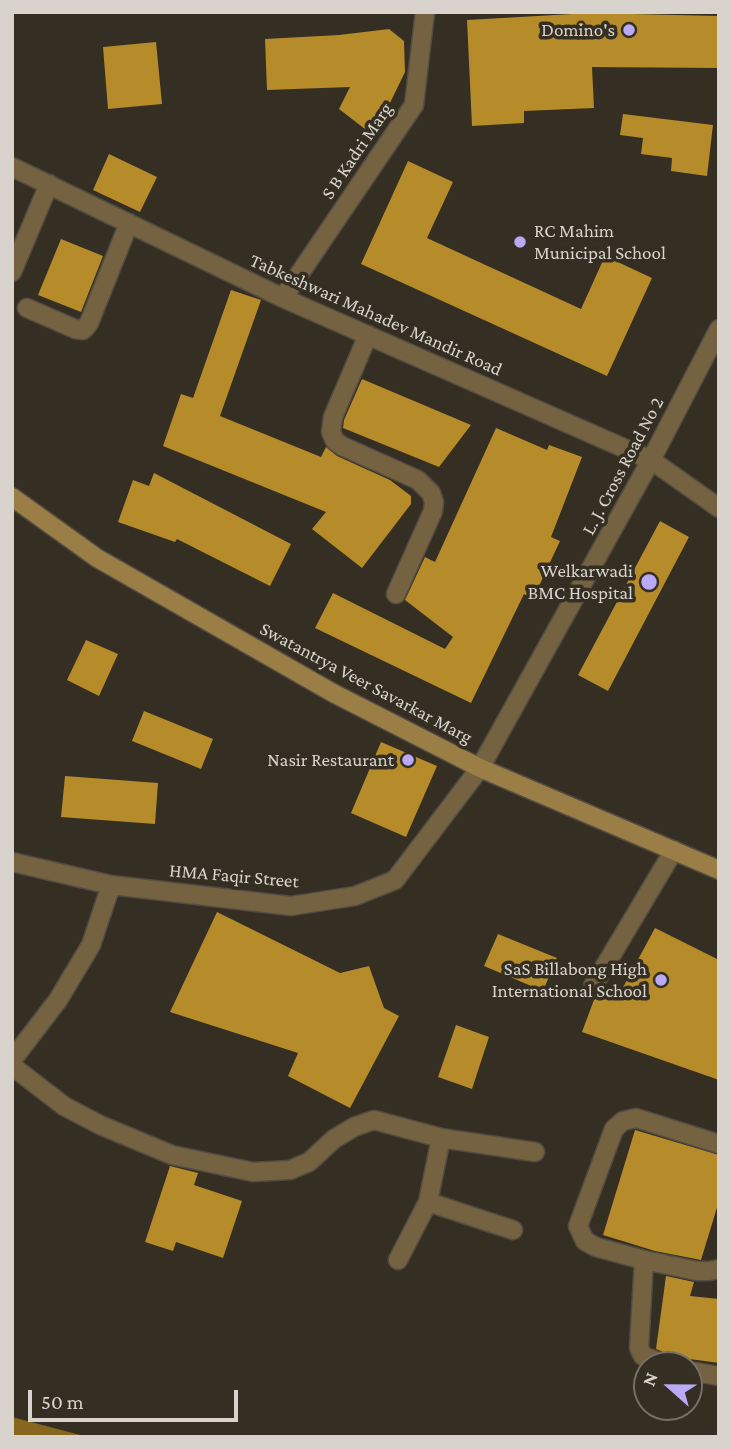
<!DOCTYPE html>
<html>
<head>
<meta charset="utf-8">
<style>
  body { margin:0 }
  #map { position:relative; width:731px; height:1449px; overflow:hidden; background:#342e23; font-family:"Crimson Pro",serif }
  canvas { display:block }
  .frame { position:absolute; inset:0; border:14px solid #d8d4cd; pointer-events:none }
  .north { position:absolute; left:633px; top:1351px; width:70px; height:70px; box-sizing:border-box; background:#342e23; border:2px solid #767067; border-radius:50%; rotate:291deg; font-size:19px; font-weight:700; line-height:28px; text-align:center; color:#d8d4cd }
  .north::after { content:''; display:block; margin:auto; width:24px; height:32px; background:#baaaf6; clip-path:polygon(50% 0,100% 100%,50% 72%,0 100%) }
  .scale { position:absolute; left:28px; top:1390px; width:210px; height:32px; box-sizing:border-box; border:4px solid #d8d4cd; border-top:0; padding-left:9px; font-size:21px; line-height:24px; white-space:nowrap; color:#d8d4cd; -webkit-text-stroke:5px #342e23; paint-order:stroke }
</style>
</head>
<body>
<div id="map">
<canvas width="731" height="1449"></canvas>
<div class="frame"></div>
<div class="north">N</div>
<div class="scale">50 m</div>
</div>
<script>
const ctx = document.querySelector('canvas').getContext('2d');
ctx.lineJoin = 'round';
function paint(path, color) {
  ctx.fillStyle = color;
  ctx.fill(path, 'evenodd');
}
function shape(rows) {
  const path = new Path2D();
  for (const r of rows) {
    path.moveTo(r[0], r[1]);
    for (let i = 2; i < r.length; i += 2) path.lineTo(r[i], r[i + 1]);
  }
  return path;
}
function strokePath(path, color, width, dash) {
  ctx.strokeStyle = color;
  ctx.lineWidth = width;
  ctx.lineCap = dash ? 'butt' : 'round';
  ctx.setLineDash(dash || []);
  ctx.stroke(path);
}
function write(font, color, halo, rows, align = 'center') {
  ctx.font = font + ' "Crimson Pro",serif';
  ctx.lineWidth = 7;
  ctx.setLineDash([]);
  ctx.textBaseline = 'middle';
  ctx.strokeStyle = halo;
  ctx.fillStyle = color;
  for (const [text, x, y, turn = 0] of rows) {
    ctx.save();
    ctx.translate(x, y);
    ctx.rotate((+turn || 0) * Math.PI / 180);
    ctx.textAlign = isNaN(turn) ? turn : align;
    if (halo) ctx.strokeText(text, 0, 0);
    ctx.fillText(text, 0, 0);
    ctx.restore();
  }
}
const water = shape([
  [12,1417,88,1437,12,1437]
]);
const building = shape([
  [590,13,719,16,719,68,592,67,594,108,524,111,524,123,472,126,467,20],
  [389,29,404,41,405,72,374,136,339,109,350,87,267,90,265,39,339,35],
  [156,42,162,104,108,109,103,47],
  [623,114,713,125,707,176,671,171,672,158,641,154,643,138,620,135],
  [109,154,157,177,140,212,93,190],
  [408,161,453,182,427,238,581,309,605,256,652,278,607,376,361,264],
  [61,239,103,256,81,312,38,295],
  [231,290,261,300,220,416,321,457,326,447,337,456,390,480,411,496,411,504,362,568,312,529,326,512,163,446,181,394,193,398],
  [362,379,471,425,439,467,343,428,344,420],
  [496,428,547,450,549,445,582,457,551,537,560,541,533,599,524,594,471,703,315,628,333,593,445,649,453,637,405,600,425,557,435,562],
  [154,473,291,544,270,586,177,539,175,542,118,522,133,480,149,486],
  [660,521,689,537,608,691,578,675],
  [86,640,118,654,99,696,67,680],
  [144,711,213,739,201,769,132,741],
  [381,742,437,766,406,837,351,813],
  [65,776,158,783,155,824,61,817],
  [217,912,340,973,369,966,384,1008,399,1016,350,1108,288,1076,298,1053,170,1012],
  [655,928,719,960,719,1080,582,1032,595,997,602,992,620,993],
  [498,934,557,958,543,991,484,966],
  [456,1025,489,1037,472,1089,438,1077],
  [635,1130,719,1155,719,1201,701,1260,655,1251,603,1235],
  [170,1166,198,1173,194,1185,242,1201,223,1258,176,1242,173,1251,145,1242],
  [666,1276,694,1282,690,1296,719,1299,719,1363,675,1357,656,1349]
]);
const street = shape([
  [12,167,283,298,651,460,719,508],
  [12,272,49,184],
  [283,298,414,105,425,12],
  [27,308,75,329,83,330,86,327,89,323,129,223],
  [368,335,333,417,331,432,335,441,342,446,418,480,431,493,434,502,433,511,396,594],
  [12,862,111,885,291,906,355,896,395,880,480,768,651,460,719,329],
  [593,986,674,850],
  [12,1060,58,1000,91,945,111,885],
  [12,1066,64,1106,100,1125,172,1155,253,1172,290,1170,309,1162,334,1139,354,1127,374,1120,441,1138,535,1152],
  [719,1144,636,1118,623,1121,614,1129,578,1226,585,1241,596,1247,644,1260,697,1271,709,1271,719,1269],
  [428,1202,513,1230],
  [398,1260,428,1202,441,1138],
  [644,1260,639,1348,643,1356,667,1365],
  [689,1371,719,1376]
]);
const secondary = shape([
  [12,497,97,558,333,693,480,768,719,870]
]);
const markers = [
  [629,30,7,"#baaaf6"],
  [520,242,7,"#baaaf6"],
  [649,582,9,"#baaaf6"],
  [408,760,7,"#baaaf6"],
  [661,980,7,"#baaaf6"]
];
const poiNames = [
  ["Domino's",615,30],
  ["RC Mahim",534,231,"left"],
  ["Municipal School",534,253,"left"],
  ["Welkarwadi",633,571],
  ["BMC Hospital",633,593],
  ["Nasir Restaurant",394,760],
  ["SaS Billabong High",647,969],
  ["International School",647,991]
];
const streetNames = [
  ["S B Kadri Marg",357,151,-56],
  ["Tabkeshwari Mahadev Mandir Road",376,315,24],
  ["L. J. Cross Road No 2",623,466,-62],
  ["Swatantrya Veer Savarkar Marg",366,683,28],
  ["HMA Faqir Street",234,876,5]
];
paint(water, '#87661e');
paint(building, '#b68b2a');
strokePath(street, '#524c42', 21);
strokePath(secondary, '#524c42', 21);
strokePath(street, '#746240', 18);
strokePath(secondary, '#9a7e46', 18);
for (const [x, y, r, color] of markers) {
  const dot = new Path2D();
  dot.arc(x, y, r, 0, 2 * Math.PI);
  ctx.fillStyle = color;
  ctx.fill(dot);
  strokePath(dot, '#342e23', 2.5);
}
write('19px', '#d8d4cd', '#342e23', poiNames, 'right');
write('19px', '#d8d4cd', '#342e23', streetNames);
</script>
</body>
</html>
